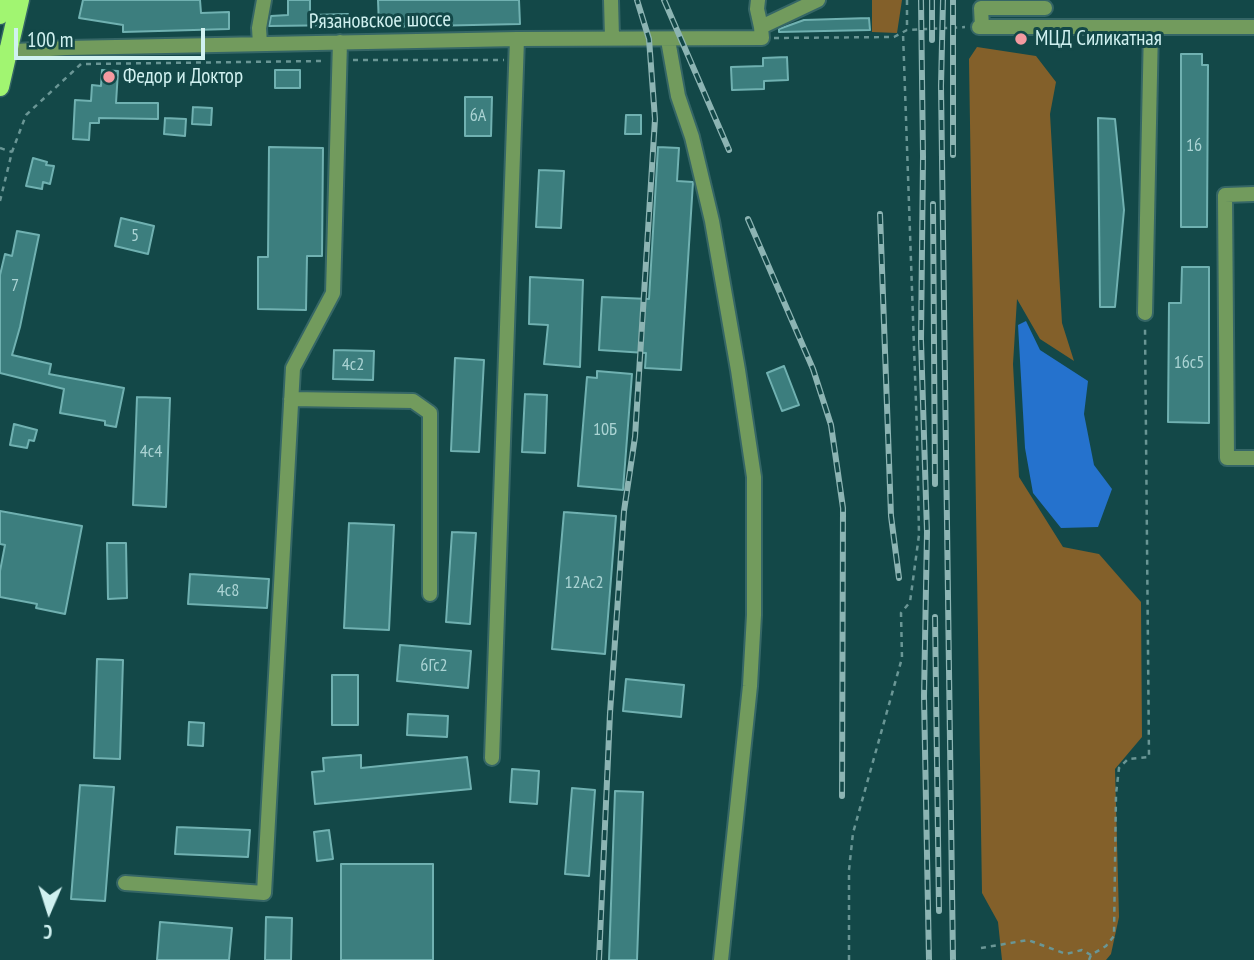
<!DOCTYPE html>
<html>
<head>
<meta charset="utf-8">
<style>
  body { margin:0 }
  #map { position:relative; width:1254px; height:960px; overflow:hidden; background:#134848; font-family:"PT Sans Narrow",sans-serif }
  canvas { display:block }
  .north { position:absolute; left:14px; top:876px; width:70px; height:70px; -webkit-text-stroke:5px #134848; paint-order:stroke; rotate:183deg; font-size:19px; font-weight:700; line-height:28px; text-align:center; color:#d0f1f0 }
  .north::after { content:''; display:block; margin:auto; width:24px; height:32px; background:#d0f1f0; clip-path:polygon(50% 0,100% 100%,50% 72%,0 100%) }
  .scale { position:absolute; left:14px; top:28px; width:191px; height:32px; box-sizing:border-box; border:4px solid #d0f1f0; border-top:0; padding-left:9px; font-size:21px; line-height:24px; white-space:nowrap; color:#d0f1f0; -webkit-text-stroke:5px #134848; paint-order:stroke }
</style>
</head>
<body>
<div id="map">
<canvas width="1254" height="960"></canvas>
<div class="north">С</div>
<div class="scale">100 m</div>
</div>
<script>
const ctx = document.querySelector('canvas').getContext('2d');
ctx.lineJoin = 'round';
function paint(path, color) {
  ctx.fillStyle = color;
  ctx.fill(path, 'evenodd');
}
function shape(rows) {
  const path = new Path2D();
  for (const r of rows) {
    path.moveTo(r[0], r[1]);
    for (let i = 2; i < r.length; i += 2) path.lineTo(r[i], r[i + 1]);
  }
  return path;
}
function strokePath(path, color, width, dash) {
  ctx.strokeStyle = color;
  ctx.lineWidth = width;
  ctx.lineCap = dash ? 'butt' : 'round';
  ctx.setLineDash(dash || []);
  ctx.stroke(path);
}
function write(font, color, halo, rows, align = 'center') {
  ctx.font = font + ' "PT Sans Narrow",sans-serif';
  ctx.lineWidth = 6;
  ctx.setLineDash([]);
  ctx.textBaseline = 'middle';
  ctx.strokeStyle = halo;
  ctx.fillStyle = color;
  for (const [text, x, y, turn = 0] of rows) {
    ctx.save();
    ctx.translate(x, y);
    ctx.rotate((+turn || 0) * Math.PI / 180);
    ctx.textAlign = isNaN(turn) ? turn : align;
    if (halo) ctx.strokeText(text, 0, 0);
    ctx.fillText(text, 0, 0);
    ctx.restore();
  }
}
const green = shape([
  [872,0,902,0,897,33,872,32],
  [977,47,1036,56,1056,82,1050,114,1062,323,1074,361,1040,339,1017,299,1013,364,1019,477,1063,547,1099,554,1141,602,1142,737,1115,769,1119,917,1111,954,1106,960,1002,960,998,922,982,893,969,59]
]);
const water = shape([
  [1026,321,1040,350,1088,381,1084,414,1094,465,1112,489,1098,527,1061,528,1033,493,1025,448,1018,325]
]);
const building = shape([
  [83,0,200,0,201,13,229,12,229,29,123,32,123,25,79,18,83,0],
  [288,0,310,0,310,15,348,14,348,25,269,26,271,16,288,15,288,0],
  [378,0,519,0,520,24,379,27,378,0],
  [869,18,870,30,779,32,779,29,804,20,869,18],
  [1181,54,1202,54,1202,65,1208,65,1207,227,1181,227,1181,54],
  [787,57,788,80,764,81,764,89,732,90,731,67,763,66,763,58,787,57],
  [102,70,118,71,116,103,158,103,158,119,99,118,99,123,90,123,89,140,73,139,75,100,91,101,92,85,101,86,102,70],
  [275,70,300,70,300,88,275,88,275,70],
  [465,97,492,97,491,136,465,136,465,97],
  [193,107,212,108,211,125,192,124,193,107],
  [626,115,641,115,641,134,625,134,626,115],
  [165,118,186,119,185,136,164,134,165,118],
  [1098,118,1115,119,1124,210,1115,307,1100,307,1098,118],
  [269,147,323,148,322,256,307,256,306,310,258,309,258,257,268,257,269,147],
  [658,147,679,148,677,181,693,182,681,370,645,368,646,353,599,350,602,297,649,299,658,147],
  [33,158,47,162,46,165,54,166,50,184,43,182,42,189,26,186,33,158],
  [539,170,564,171,561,228,536,227,539,170],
  [121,218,154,226,148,254,115,246,121,218],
  [17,231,39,235,20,327,12,355,51,364,49,374,124,388,116,427,105,425,105,421,60,413,64,389,0,373,0,275,5,254,12,256,17,231],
  [1182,267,1209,267,1209,423,1168,422,1169,303,1181,303,1182,267],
  [530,277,583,280,580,367,544,364,548,325,529,324,530,277],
  [334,350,374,351,373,380,333,379,334,350],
  [455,358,484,360,479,452,451,451,455,358],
  [784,366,799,405,782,411,767,373,784,366],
  [597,371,632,374,623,490,578,486,587,377,597,378,597,371],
  [525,394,547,395,545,453,522,452,525,394],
  [137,397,170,398,166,507,133,505,137,397],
  [14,424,37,430,34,441,29,440,27,448,10,445,14,424],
  [0,511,82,526,65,614,36,608,37,604,0,597,0,571,5,545,0,544,0,511],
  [564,512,616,516,605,654,552,649,564,512],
  [349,523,394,525,389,630,344,628,349,523],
  [452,532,476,533,470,624,446,622,452,532],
  [107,543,126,543,127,598,108,599,107,543],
  [190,574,269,579,267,608,188,604,190,574],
  [400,645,471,651,468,688,397,681,400,645],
  [97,659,123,660,120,759,94,758,97,659],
  [332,675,358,675,358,725,332,725,332,675],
  [626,679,684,685,681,717,623,711,626,679],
  [408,714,448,716,447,737,407,735,408,714],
  [189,722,204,723,203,746,188,745,189,722],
  [361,755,361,768,467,757,471,789,315,804,312,772,324,771,323,758,361,755],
  [512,769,539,771,537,804,510,802,512,769],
  [80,785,114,787,105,901,71,899,80,785],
  [572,788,595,790,589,876,565,874,572,788],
  [615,791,643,792,637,960,609,960,615,791],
  [177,827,250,830,248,857,175,854,177,827],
  [329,830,333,859,317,861,314,832,329,830],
  [341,864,433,864,433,960,341,960,341,864],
  [266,917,292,918,291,960,265,960,266,917],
  [160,922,232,928,229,960,157,960,160,922]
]);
const path = shape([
  [907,0,907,30],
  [774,38,894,37,907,30,965,27],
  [353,60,504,60],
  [0,148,12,152],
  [0,201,12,152,26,115,81,64,325,61],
  [981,948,1028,940,1066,954,1082,950,1091,955],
  [849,960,849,870,853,833,902,658,901,613,910,602,919,535,917,432,903,33],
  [1089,960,1091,955,1106,946,1114,936,1116,794,1119,768,1128,759,1149,757,1145,327]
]);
const minor = shape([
  [611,0,612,37],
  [758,0,757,9,761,27],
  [979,27,1254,27],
  [982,27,981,8,1045,8],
  [668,40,678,96,692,137,712,221,738,370,754,477,754,615,750,686,721,960],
  [260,44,259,28,264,0],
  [0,52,66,48,517,39,762,38,761,27,818,0],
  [1254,194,1225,195,1227,458,1254,458],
  [1145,313,1151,28],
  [291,399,413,401,430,413,430,594],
  [492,758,517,39],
  [125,883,264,893,293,368,333,293,340,42]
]);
const major = shape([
  [0,15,4,0],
  [0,87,20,0]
]);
const rail = shape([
  [664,0,729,150],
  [921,0,923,156,921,340,927,532,924,696,929,960],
  [932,0,932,40],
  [943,0,941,86,953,960],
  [953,155,953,0],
  [933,204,935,484],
  [880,214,891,516,899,578],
  [748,219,813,369,831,425,843,508,842,796],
  [935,617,939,911],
  [599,960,610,713,624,511,635,437,655,119,649,39,637,0]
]);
const markers = [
  [1021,39,7,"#f49aa1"],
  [109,77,7,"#f49aa1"]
];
const numberNames = [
  ["6А",478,116],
  ["16",1194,146],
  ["5",135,236],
  ["7",15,286],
  ["16с5",1189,363],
  ["4с2",353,365],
  ["10Б",605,430],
  ["4с4",151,452],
  ["12Ас2",584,583],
  ["4с8",228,591],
  ["6Гс2",434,666]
];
const streetNames = [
  ["Рязановское шоссе",380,21,-1]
];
const poiNames = [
  ["МЦД Силикатная",1035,39],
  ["Федор и Доктор",123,77]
];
paint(green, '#83602a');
paint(water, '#2572cd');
paint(building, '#3c7e7e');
strokePath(building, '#70b1b1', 2);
strokePath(minor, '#356666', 18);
strokePath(major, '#356666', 21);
strokePath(path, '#6a9695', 2.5, [5, 5]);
strokePath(minor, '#729b5d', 14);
strokePath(major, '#a1f571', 18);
strokePath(rail, '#8cb4b3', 6);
strokePath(rail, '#134848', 3.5, [10]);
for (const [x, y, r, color] of markers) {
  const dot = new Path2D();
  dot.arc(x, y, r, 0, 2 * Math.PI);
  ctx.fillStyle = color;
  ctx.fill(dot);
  strokePath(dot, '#134848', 2.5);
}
write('18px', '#abd4d4', null, numberNames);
write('21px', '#d0f1f0', '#134848', streetNames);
write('21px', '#d0f1f0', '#134848', poiNames, 'left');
</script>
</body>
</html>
